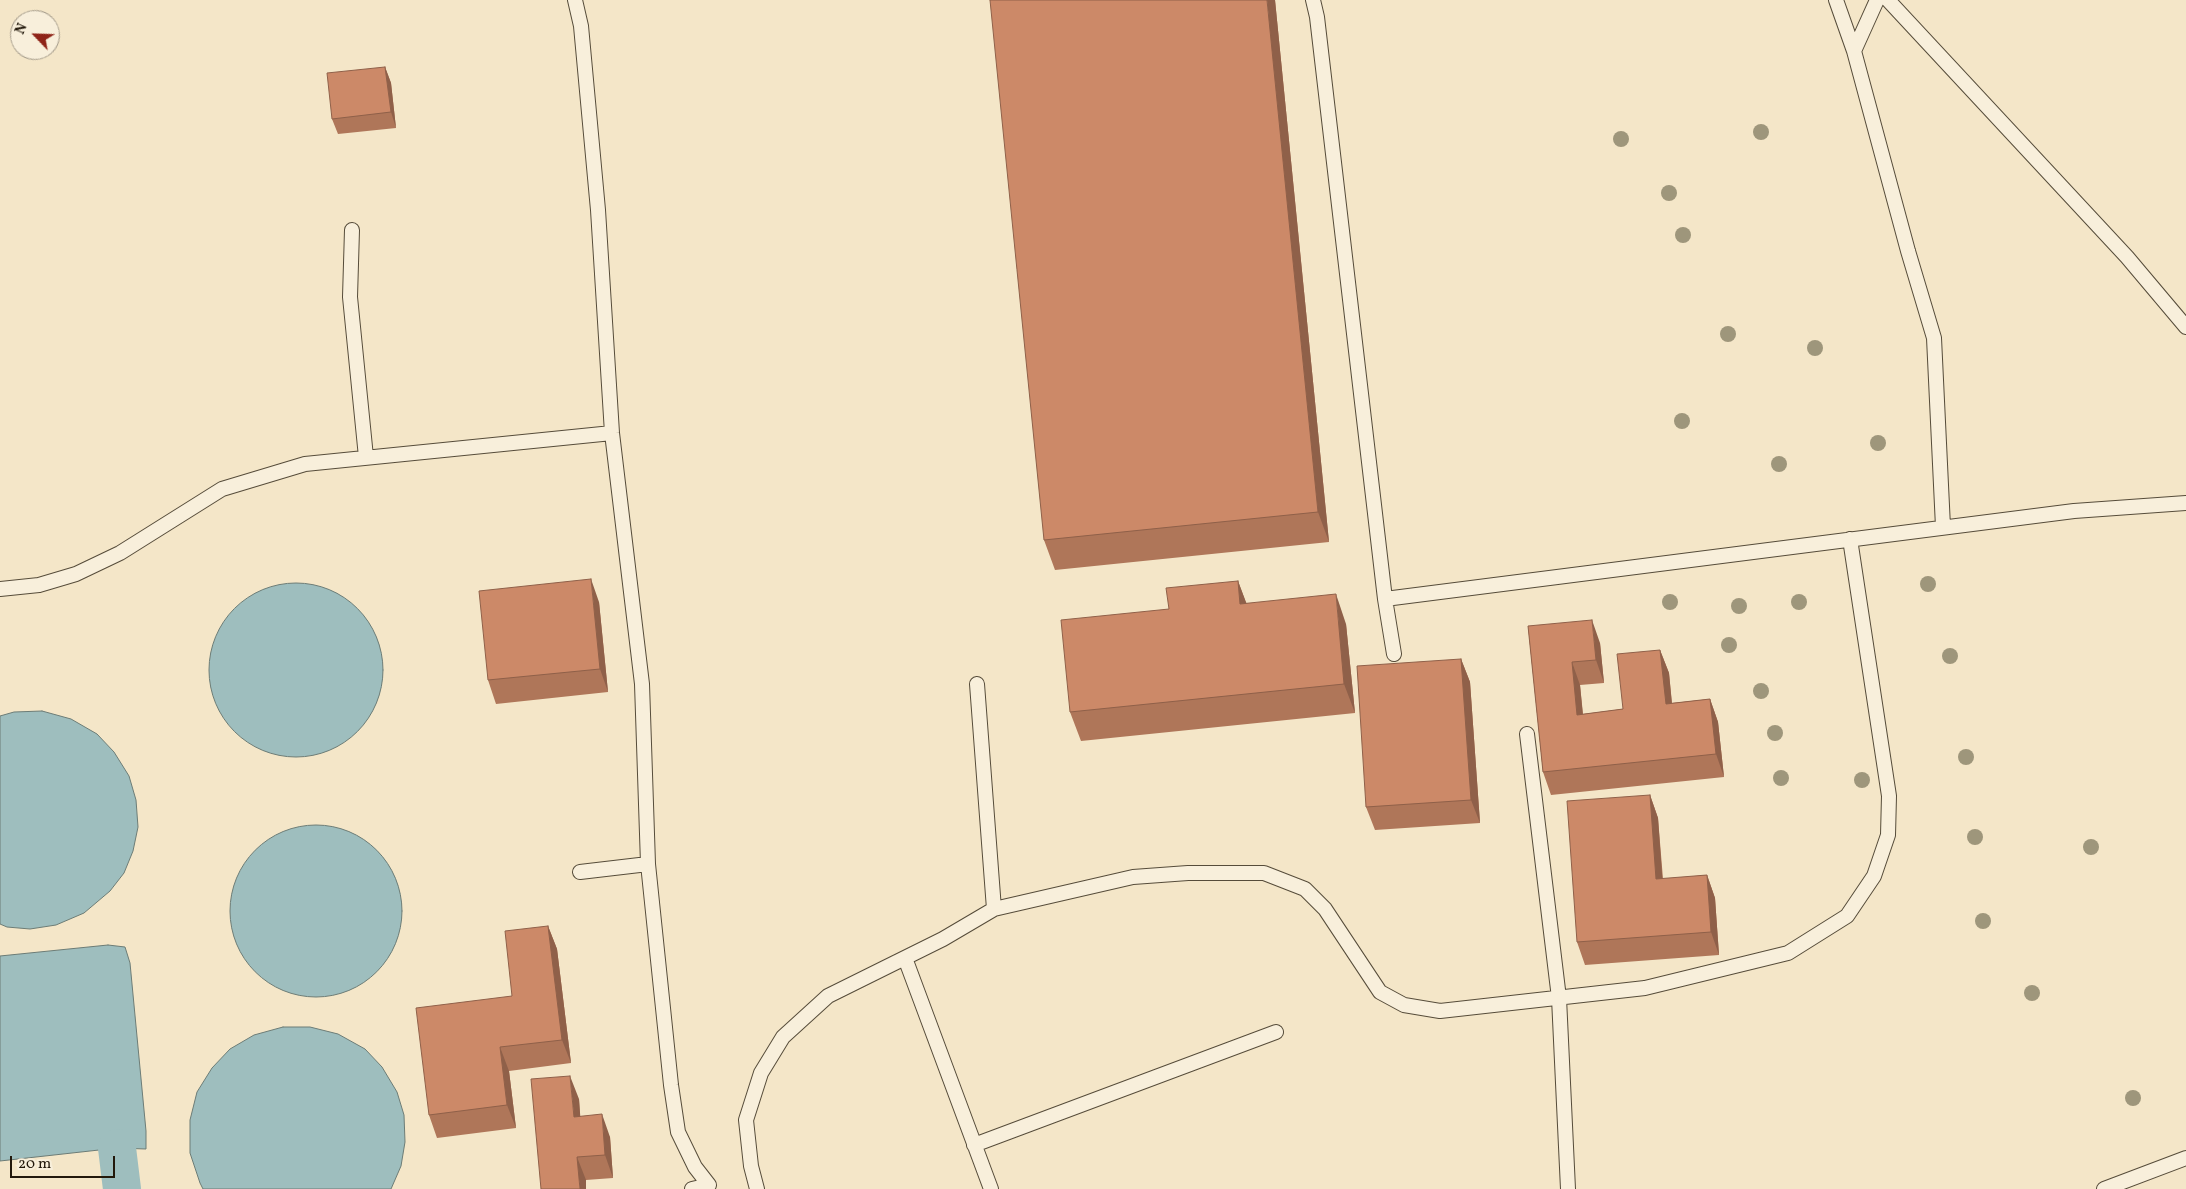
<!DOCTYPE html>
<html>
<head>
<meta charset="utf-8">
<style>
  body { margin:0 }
  #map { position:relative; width:2186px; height:1189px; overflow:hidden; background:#f4e6c8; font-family:Vollkorn,serif }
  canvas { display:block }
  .north { position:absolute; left:10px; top:10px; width:50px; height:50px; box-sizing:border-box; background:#f8efdb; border:1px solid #a29988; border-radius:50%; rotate:294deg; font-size:14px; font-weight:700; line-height:20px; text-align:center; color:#22180b }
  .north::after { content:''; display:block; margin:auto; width:18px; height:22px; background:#8f2418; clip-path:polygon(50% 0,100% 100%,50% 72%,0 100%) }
  .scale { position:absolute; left:10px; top:1156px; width:105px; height:22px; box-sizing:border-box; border:2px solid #22180b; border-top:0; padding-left:6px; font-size:15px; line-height:18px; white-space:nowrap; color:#22180b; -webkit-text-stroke:4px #f8efdb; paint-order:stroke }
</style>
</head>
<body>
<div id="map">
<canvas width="2186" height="1189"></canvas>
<div class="north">N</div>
<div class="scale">20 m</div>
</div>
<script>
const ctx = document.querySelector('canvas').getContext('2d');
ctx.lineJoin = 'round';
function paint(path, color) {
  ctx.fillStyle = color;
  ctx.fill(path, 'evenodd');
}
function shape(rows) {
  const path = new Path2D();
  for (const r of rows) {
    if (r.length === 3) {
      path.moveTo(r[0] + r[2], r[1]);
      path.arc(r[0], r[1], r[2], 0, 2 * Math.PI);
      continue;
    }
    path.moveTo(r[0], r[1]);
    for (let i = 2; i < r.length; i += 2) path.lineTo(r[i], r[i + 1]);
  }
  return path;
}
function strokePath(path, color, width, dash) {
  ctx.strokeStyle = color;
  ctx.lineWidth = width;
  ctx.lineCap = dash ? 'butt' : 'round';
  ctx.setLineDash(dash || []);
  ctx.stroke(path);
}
const water = shape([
  [296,670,87],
  [42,711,71,719,97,734,114,752,129,776,136,800,138,827,133,851,124,873,110,891,84,913,56,925,30,929,7,927,0,924,0,716,14,712,42,711],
  [316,911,86],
  [108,945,125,947,130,963,146,1131,146,1149,117,1148,0,1161,0,956,108,945],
  [283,1027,310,1027,338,1034,365,1049,382,1067,397,1092,404,1115,405,1142,401,1166,391,1189,203,1189,200,1183,190,1153,190,1120,197,1092,212,1068,230,1049,254,1035,283,1027]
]);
const canal = shape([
  [117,1148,122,1189]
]);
const service = shape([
  [575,0,581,26,598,210,612,433,642,684,648,864,671,1085,678,1132,695,1167,709,1185,692,1189],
  [1313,0,1317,17,1385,599,1394,654],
  [1836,0,1854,51,1908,251,1934,338,1943,527],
  [1888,0,2127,257,2186,327],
  [1854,51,1877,0],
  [352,230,350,297,366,457],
  [0,589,39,585,76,574,120,553,222,489,305,464,612,433],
  [1385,599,2074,511,2186,503],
  [977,684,994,909],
  [1527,734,1559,998,1568,1189],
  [580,872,648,864],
  [905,958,991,1189],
  [974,1145,1276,1032],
  [757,1189,751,1166,746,1120,761,1073,783,1037,828,996,943,939,994,909,1133,877,1188,873,1264,873,1305,889,1325,909,1380,992,1404,1005,1440,1011,1645,988,1788,953,1847,916,1874,876,1888,835,1889,796,1850,539],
  [2104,1189,2186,1158]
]);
const trees = [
  [1761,132],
  [1621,139],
  [1669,193],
  [1683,235],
  [1728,334],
  [1815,348],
  [1682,421],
  [1878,443],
  [1779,464],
  [1928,584],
  [1670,602],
  [1799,602],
  [1739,606],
  [1729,645],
  [1950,656],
  [1761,691],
  [1775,733],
  [1966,757],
  [1781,778],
  [1862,780],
  [1975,837],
  [2091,847],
  [1983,921],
  [2032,993],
  [2133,1098]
];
const wall = shape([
  [1275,0,1329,542,1055,570,1044,540],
  [385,67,391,83,396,128,338,134,332,119],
  [1238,581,1246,603,1346,624,1355,713,1081,741,1070,712,1169,609],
  [599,602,608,692,496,704,488,680],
  [1528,626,1600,643,1604,683,1580,685,1583,714,1623,709,1660,650,1669,673,1672,703,1710,699,1718,722,1724,777,1551,795,1543,772],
  [1461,659,1470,682,1480,823,1375,830,1366,807],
  [1650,795,1658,818,1663,879,1707,875,1715,898,1719,955,1585,965,1577,942],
  [548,926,557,949,571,1063,509,1071,516,1128,437,1138,429,1115,512,996],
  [579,1099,580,1116,610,1137,613,1178,586,1180,541,1189]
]);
const shadedWall = shape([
  [1267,0,1275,0,1329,542,1318,512],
  [385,67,391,83,396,128,391,112],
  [591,579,599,602,608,692,600,669],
  [1238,581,1249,610,1240,604],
  [1336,594,1346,624,1355,713,1344,684],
  [1592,620,1600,643,1604,683,1596,660],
  [1660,650,1669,673,1674,727,1666,704],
  [1461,659,1470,682,1480,823,1471,800],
  [1572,662,1580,685,1585,738,1577,715],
  [1710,699,1718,722,1724,777,1716,754],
  [1650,795,1658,818,1664,902,1656,879],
  [1707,875,1715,898,1719,955,1711,932],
  [548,926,557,949,571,1063,562,1040],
  [500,1047,509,1071,516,1128,507,1105],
  [570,1076,579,1099,582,1140,574,1117],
  [602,1114,610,1137,613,1178,605,1155],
  [577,1157,586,1180,586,1189,580,1189]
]);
const building = shape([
  [990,0,1267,0,1318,512,1044,540,990,0],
  [385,67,391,112,332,119,327,73,385,67],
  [591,579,600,669,488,680,479,591,591,579],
  [1238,581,1240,604,1336,594,1344,684,1070,712,1061,620,1169,609,1166,588,1238,581],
  [1592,620,1596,660,1572,662,1577,715,1623,709,1617,654,1660,650,1666,704,1710,699,1716,754,1543,772,1528,626,1592,620],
  [1461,659,1471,800,1366,807,1357,666,1461,659],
  [1650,795,1656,879,1707,875,1711,932,1577,942,1567,801,1650,795],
  [548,926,562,1040,500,1047,507,1105,429,1115,416,1008,512,996,505,931,548,926],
  [570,1076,574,1117,602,1114,605,1155,577,1157,580,1189,541,1189,531,1079,570,1076]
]);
paint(water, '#9ebebe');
strokePath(water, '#6c7c76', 1);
strokePath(canal, '#9ebebe', 38);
strokePath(service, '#564c3a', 16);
strokePath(service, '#f8efdb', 14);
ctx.fillStyle = '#9e967b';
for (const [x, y] of trees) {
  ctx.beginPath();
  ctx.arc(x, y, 8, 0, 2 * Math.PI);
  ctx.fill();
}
paint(wall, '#af7659');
paint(shadedWall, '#8f6049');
paint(building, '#cc8968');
strokePath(building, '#8f6049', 1);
</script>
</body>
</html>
